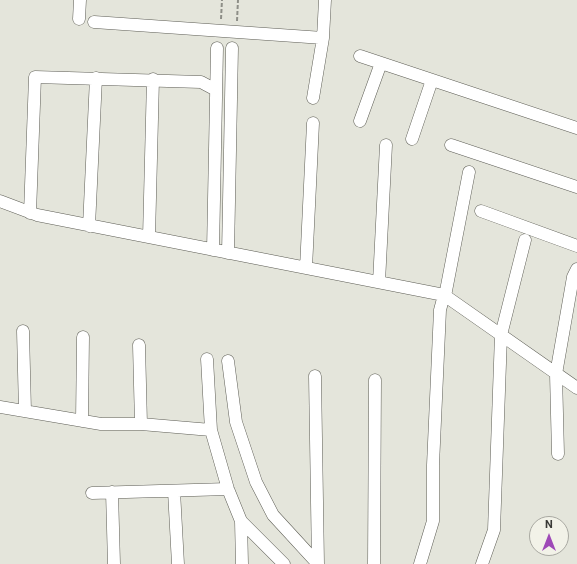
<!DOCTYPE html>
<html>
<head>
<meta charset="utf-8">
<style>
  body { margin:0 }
  #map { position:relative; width:577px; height:564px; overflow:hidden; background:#e4e5db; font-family:Roboto,sans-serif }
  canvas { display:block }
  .north { position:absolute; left:529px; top:516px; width:40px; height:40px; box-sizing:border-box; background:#f2f2e8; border:1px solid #a8a8a1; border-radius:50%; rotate:0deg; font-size:11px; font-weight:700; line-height:16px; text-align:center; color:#3a3a37 }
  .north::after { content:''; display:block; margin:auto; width:14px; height:18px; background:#9e49b7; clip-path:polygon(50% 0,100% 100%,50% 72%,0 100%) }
</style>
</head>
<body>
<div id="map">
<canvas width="577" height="564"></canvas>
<div class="north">N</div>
</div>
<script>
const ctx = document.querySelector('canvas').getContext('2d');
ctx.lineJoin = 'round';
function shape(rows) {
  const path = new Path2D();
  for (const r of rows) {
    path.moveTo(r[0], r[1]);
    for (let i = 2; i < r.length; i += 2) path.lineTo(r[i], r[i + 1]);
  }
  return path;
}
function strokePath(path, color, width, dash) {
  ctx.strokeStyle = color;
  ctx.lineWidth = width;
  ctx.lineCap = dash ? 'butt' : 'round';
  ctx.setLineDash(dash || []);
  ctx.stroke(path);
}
const path = shape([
  [221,19,222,0],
  [237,21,238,0]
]);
const minor = shape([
  [79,19,80,0],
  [94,22,323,38],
  [360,56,577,128],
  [313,98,323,38,325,0],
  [360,121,381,63],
  [412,139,432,80],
  [451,145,577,187],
  [0,201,37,215,444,295,577,388],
  [481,211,577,246],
  [30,213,35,77,201,82,216,90],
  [89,226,96,78],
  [149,237,153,79],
  [213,250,217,48],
  [228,253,232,48],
  [306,268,313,123],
  [379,282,386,145],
  [445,296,469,172],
  [23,331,25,411],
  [139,345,141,424],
  [207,359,211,430,228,489,241,521,284,564],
  [228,361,236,422,256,482,273,515,318,564],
  [315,376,318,564],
  [0,407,101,424,141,424,211,430],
  [82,421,83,337],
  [558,454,556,374,573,277,577,269],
  [174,491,178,564],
  [112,492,114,564],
  [92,493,228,489],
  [241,521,242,564],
  [374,564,375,380],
  [420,564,433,521,433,465,440,310,444,295],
  [482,564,494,530,501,335,525,240]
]);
strokePath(minor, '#5d5d55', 13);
strokePath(path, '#8e8f88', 2, [4, 2]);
strokePath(minor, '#fff', 12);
</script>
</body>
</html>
